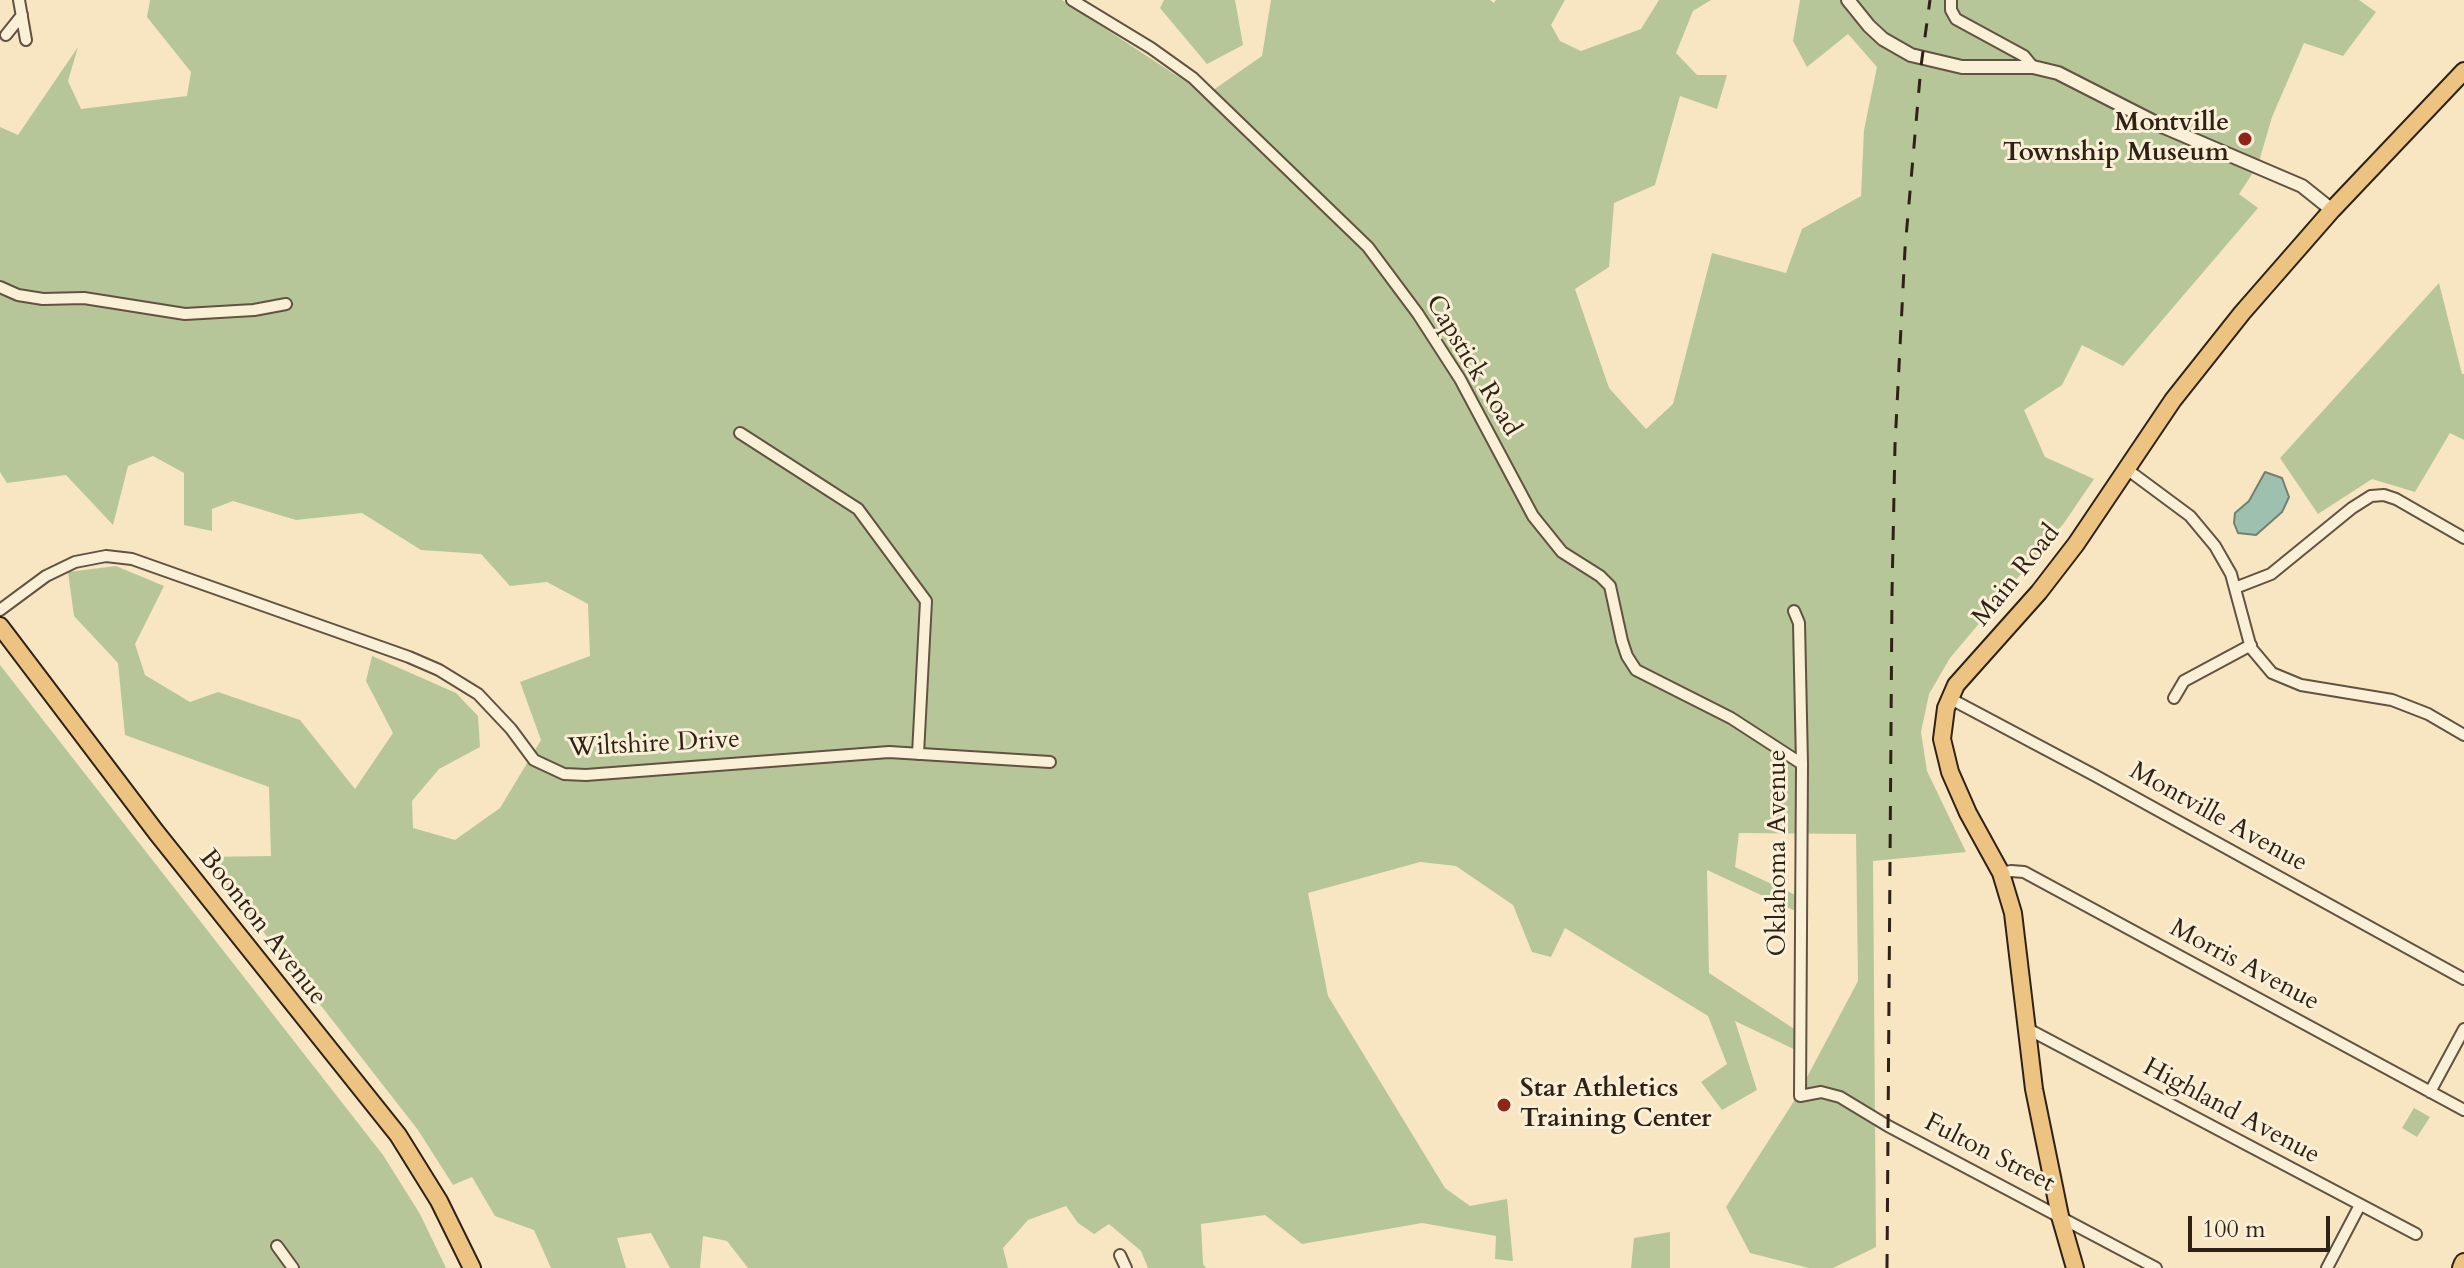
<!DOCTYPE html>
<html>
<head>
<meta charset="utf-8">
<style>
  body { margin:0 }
  #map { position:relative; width:2464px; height:1268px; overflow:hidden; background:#f7e6c1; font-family:Cardo,serif }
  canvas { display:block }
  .scale { position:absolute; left:2188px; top:1216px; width:142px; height:36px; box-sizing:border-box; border:4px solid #2f2116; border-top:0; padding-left:10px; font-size:24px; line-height:28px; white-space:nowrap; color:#2f2116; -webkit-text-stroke:6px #faefd7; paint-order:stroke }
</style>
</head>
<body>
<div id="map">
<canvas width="2464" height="1268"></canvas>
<div class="scale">100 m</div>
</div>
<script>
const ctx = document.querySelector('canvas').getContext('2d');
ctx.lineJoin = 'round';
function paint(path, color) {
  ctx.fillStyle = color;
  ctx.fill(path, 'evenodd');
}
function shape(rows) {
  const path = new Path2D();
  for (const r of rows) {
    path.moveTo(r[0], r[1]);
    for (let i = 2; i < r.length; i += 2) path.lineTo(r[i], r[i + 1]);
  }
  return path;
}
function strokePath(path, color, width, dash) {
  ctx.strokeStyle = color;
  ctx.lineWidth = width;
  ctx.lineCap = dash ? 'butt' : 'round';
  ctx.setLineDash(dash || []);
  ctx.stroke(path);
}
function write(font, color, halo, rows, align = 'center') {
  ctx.font = font + ' Cardo,serif';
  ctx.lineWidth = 6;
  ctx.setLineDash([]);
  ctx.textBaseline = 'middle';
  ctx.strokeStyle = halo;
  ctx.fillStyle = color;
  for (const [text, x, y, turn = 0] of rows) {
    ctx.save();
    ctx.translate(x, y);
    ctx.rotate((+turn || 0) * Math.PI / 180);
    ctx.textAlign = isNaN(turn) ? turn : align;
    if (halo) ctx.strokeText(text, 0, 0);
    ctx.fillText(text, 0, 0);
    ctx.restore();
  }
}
const green = shape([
  [150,0,1062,0,1206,95,1262,56,1271,0,1490,0,1494,3,1496,0,1565,0,1551,25,1560,41,1581,51,1641,29,1659,0,1711,0,1693,11,1676,53,1697,75,1727,75,1717,109,1680,96,1655,185,1614,203,1609,267,1575,289,1609,388,1646,429,1673,404,1712,253,1786,273,1802,229,1861,196,1864,130,1877,67,1848,34,1807,67,1793,41,1800,0,2359,0,2376,12,2343,56,2304,43,2272,117,2258,165,2239,194,2258,208,2123,366,2082,345,2062,385,2024,410,2045,457,2094,479,2064,523,1950,658,1929,694,1921,732,1927,771,1966,852,1873,861,1876,1247,1833,1268,1809,1268,1750,1253,1726,1207,1796,1098,1858,981,1856,834,1739,833,1735,867,1802,898,1802,914,1707,870,1709,973,1802,1034,1802,1053,1735,1021,1757,1090,1722,1110,1701,1082,1727,1064,1708,1016,1565,928,1551,957,1532,952,1513,905,1456,866,1420,862,1308,893,1328,996,1445,1188,1470,1206,1507,1199,1513,1261,1495,1259,1496,1236,1422,1223,1302,1244,1265,1215,1201,1224,1203,1264,1206,1268,1148,1268,1141,1251,1109,1224,1094,1234,1078,1223,1066,1206,1028,1220,1003,1248,1008,1268,748,1268,727,1241,703,1236,700,1268,670,1268,651,1233,617,1238,626,1268,551,1268,534,1230,495,1216,472,1177,453,1185,418,1130,205,857,271,856,269,787,125,735,118,663,74,616,68,572,116,566,164,586,135,644,145,675,190,702,218,692,300,720,355,789,393,733,366,681,372,656,456,693,478,716,480,747,439,769,412,801,413,828,455,840,500,808,541,740,520,682,590,656,588,604,547,582,510,586,481,554,421,550,362,513,296,520,233,501,212,509,212,531,184,525,184,473,153,456,128,466,113,525,66,475,7,483,0,472,0,127,18,135,78,47,68,81,81,109,187,96,191,72,147,17],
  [1164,0,1235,0,1243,45,1207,64,1160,8],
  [2439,283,2462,374,2464,374,2464,440,2450,433,2415,492,2372,479,2318,514,2280,458],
  [0,665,383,1155,420,1214,446,1268,0,1268],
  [2414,1108,2430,1117,2417,1137,2402,1128],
  [1670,1232,1670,1268,1631,1268,1634,1238]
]);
const water = shape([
  [2265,472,2282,478,2289,497,2282,512,2256,535,2238,533,2234,523,2235,513,2249,501,2265,472]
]);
const minor = shape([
  [19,0,26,40],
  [1072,0,1151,48,1193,78,1368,247,1418,314,1460,379,1533,516,1562,552,1600,576,1610,586,1622,641,1627,656,1636,670,1731,718,1802,764],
  [1951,0,1951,10,1956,19,2024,56,2033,67],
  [6,35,22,15],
  [0,287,18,295,43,299,84,298,185,314,254,310,286,304],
  [740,433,858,509,926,601,918,754],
  [2128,470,2190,516,2215,546,2231,574,2251,648,2272,673,2301,685,2392,700,2428,714,2464,735],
  [2235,588,2271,574,2352,508,2371,496,2384,495,2396,499,2464,538],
  [0,610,46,576,75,562,106,556,132,559,409,657,439,670,478,694,511,729,534,760,564,774,586,775,889,752,1050,762],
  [1794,611,1799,623,1802,764,1800,1096,1821,1092,1840,1097,1888,1126,2156,1268],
  [1949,698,2094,775,2464,979],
  [2174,698,2184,681,2251,645],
  [2001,873,2011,871,2024,872,2464,1110],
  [2026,1028,2416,1234],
  [2430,1092,2464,1029],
  [277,1246,293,1268],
  [1120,1255,1126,1268],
  [2327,1268,2360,1205]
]);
const tertiary = shape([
  [1848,0,1869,26,1883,39,1911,55,1962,67,2033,67,2058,73,2164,127,2302,186,2332,210]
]);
const primary = shape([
  [0,626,156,832,398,1135,439,1201,472,1268],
  [2075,1268,2060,1216,2034,1089,2013,913,2001,873,1968,813,1950,772,1942,739,1946,708,1956,685,2039,592,2076,544,2173,400,2242,313,2332,210,2464,71]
]);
const motorway = shape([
  [2462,1268,2464,1263]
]);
const rail = shape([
  [1887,1268,1892,593,1895,445,1905,249,1921,66,1930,0]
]);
const markers = [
  [2245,139,8,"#8f2418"],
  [1504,1105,8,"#8f2418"]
];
const poiNames = [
  ["Montville",2229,124],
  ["Township Museum",2229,154],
  ["Star Athletics",1520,1090,"left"],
  ["Training Center",1520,1120,"left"]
];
const streetNames = [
  ["Capstick Road",1472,366,59],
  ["Main Road",2017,576,-51],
  ["Wiltshire Drive",654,745,-3],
  ["Montville Avenue",2218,818,29],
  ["Oklahoma Avenue",1779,853,-90],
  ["Boonton Avenue",262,928,52],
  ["Morris Avenue",2244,966,28],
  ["Highland Avenue",2231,1112,28],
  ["Fulton Street",1989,1154,27]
];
paint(green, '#b7c698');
paint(water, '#9ec0af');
strokePath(water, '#728072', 2);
strokePath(minor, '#615241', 14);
strokePath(tertiary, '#615241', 16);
strokePath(primary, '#2f2116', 20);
strokePath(motorway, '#2f2116', 22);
strokePath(minor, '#faefd7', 10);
strokePath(tertiary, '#faefd7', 12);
strokePath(primary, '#ecc380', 16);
strokePath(motorway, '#ecc380', 18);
strokePath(rail, '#2f2116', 3, [14, 14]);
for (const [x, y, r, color] of markers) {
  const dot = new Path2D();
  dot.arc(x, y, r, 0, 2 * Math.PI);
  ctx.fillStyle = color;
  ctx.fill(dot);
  strokePath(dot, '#faefd7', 3);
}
write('bold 26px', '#2f2116', '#faefd7', poiNames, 'right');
write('26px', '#2f2116', '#faefd7', streetNames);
</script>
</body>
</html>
